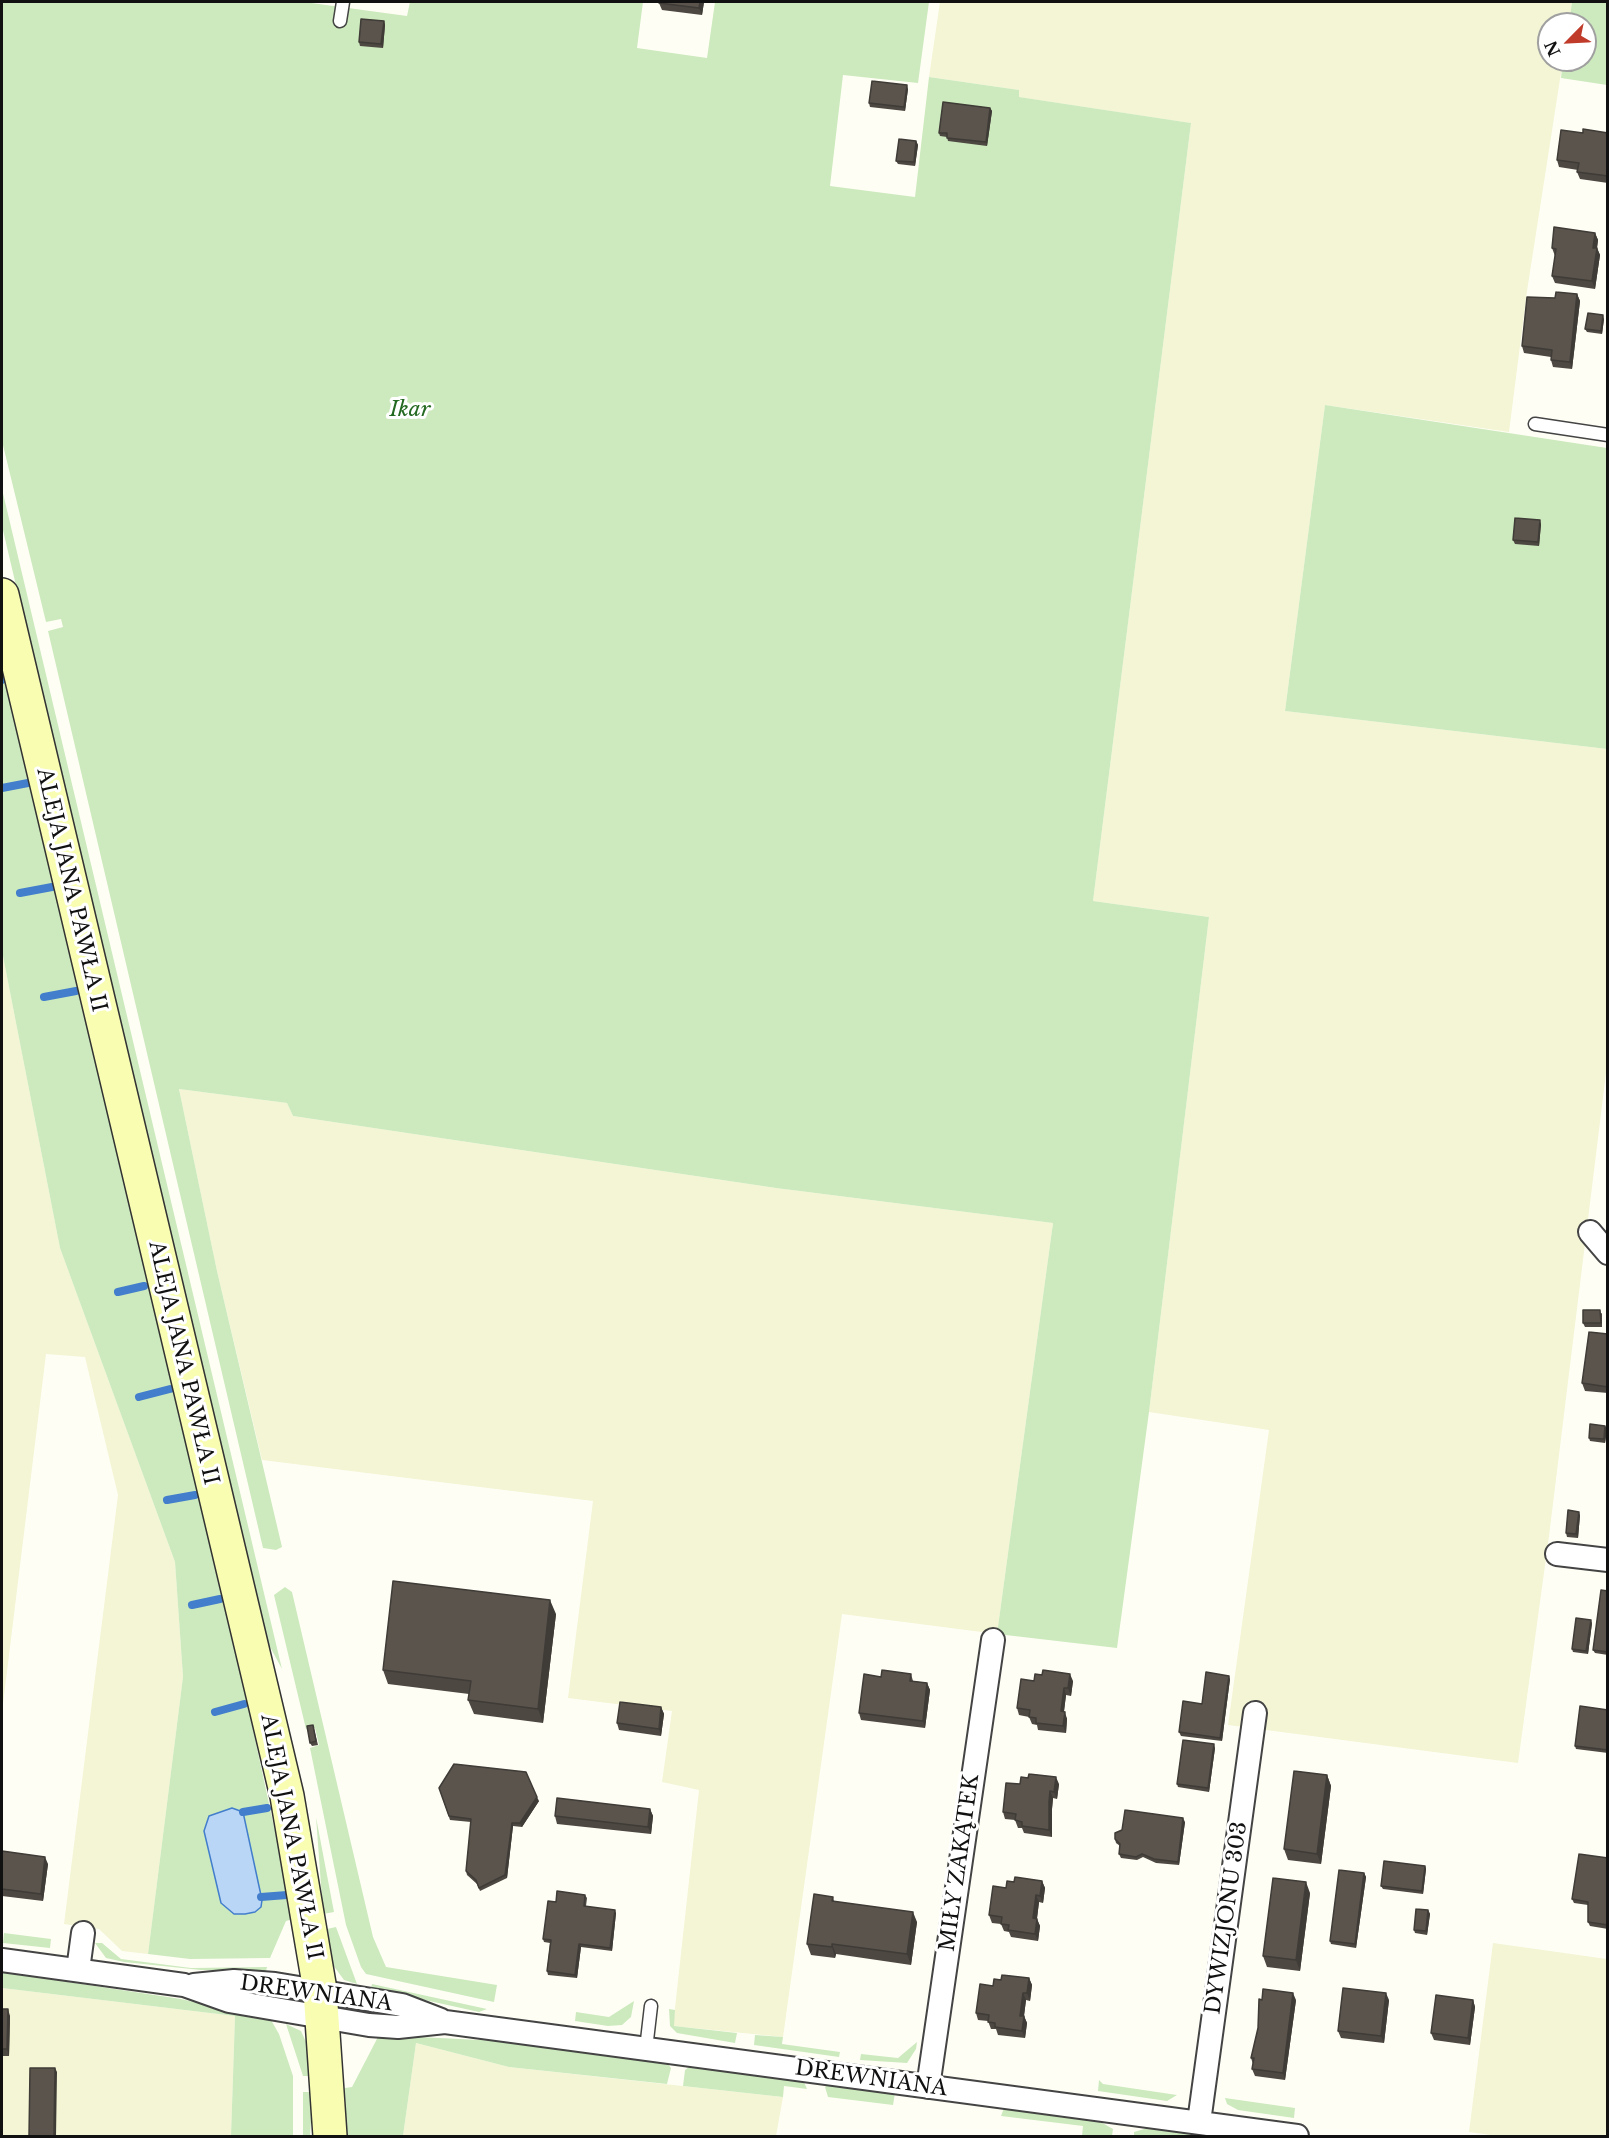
<!DOCTYPE html>
<html>
<head>
<meta charset="utf-8">
<style>
  body { margin:0 }
  #map { position:relative; width:1609px; height:2138px; overflow:hidden; background:#fffef5; font-family:"Libre Baskerville",serif }
  canvas { display:block }
  .frame { position:absolute; inset:0; border:3px solid #111; pointer-events:none }
  .north { position:absolute; left:1537px; top:12px; width:60px; height:60px; box-sizing:border-box; background:#fff; border:2px solid #a0a0a0; border-radius:50%; rotate:246deg; font-size:16px; font-weight:700; line-height:24px; text-align:center; color:#111 }
  .north::after { content:''; display:block; margin:auto; width:21px; height:27px; background:#c03b2a; clip-path:polygon(50% 0,100% 100%,50% 72%,0 100%) }
</style>
</head>
<body>
<div id="map">
<canvas width="1609" height="2138"></canvas>
<div class="frame"></div>
<div class="north">N</div>
</div>
<script>
const ctx = document.querySelector('canvas').getContext('2d');
ctx.lineJoin = 'round';
function paint(path, color) {
  ctx.fillStyle = color;
  ctx.fill(path, 'evenodd');
}
function shape(rows) {
  const path = new Path2D();
  for (const r of rows) {
    path.moveTo(r[0], r[1]);
    for (let i = 2; i < r.length; i += 2) path.lineTo(r[i], r[i + 1]);
  }
  return path;
}
function strokePath(path, color, width, dash) {
  ctx.strokeStyle = color;
  ctx.lineWidth = width;
  ctx.lineCap = dash ? 'butt' : 'round';
  ctx.setLineDash(dash || []);
  ctx.stroke(path);
}
function write(font, color, halo, rows, align = 'center') {
  ctx.font = font + ' "Libre Baskerville",serif';
  ctx.lineWidth = 6;
  ctx.setLineDash([]);
  ctx.textBaseline = 'middle';
  ctx.strokeStyle = halo;
  ctx.fillStyle = color;
  for (const [text, x, y, turn = 0] of rows) {
    ctx.save();
    ctx.translate(x, y);
    ctx.rotate((+turn || 0) * Math.PI / 180);
    ctx.textAlign = isNaN(turn) ? turn : align;
    if (halo) ctx.strokeText(text, 0, 0);
    ctx.fillText(text, 0, 0);
    ctx.restore();
  }
}
const farmland = shape([
  [940,2,1572,2,1569,24,1549,24,1549,60,1563,60,1527,291,1509,432,1325,405,1285,711,1607,749,1607,1065,1549,1536,1518,1763,1228,1725,1269,1430,1149,1412,1209,917,1093,901,1191,123,1018,97,1019,90,929,77],
  [2,951,60,1248,175,1562,183,1677,148,1954,122,1951,99,1929,64,1924,118,1495,85,1357,46,1354,2,1712],
  [179,1089,287,1103,293,1116,776,1188,1053,1223,997,1634,842,1614,783,2037,673,2026,699,1790,662,1782,672,1711,568,1698,593,1501,262,1460,217,1271],
  [1493,1943,1607,1959,1607,2136,1498,2136,1469,2132],
  [2,1988,235,2016,231,2136,2,2136],
  [416,2043,509,2067,783,2097,776,2136,403,2136]
]);
const green = shape([
  [2,2,304,2,407,16,410,2,643,2,637,48,707,58,715,2,929,2,918,83,843,75,830,186,915,197,929,77,1019,90,1019,97,1191,123,1093,901,1209,917,1149,1412,1117,1648,997,1634,1053,1223,776,1188,293,1116,287,1103,179,1089,217,1271,282,1547,276,1550,263,1548,48,631,63,627,61,619,46,622,2,441],
  [1572,2,1607,2,1607,85,1561,78,1563,60,1585,60,1585,24,1569,24],
  [1325,405,1607,448,1607,749,1285,711],
  [2,489,282,1669,262,1632,2,526],
  [2,662,250,1716,294,1919,286,1921,270,1958,190,1959,148,1954,183,1677,175,1562,60,1248,2,951],
  [285,1587,292,1592,373,1937,386,1967,497,1985,494,2002,366,1974,361,1967,346,1925,310,1748,319,1745,315,1728,306,1729,274,1595],
  [316,1817,334,1912,323,1914,322,1899],
  [336,1927,357,1984,344,1980,333,1965,327,1929],
  [4,1933,51,1939,50,1948,3,1943],
  [95,1943,102,1943,121,1959,191,1968,267,1967,266,1971,201,1970,124,1962,106,1958],
  [2,1972,181,1999,271,2020,279,2034,293,2076,293,2136,231,2136,235,2016,2,1988],
  [372,1984,487,2009,479,2012,371,1988],
  [634,2001,631,2017,622,2025,608,2026,575,2021,576,2012,609,2017],
  [669,2009,675,2010,674,2026,737,2033,735,2043,677,2033,670,2026],
  [286,2024,301,2031,311,2053,312,2076,303,2076],
  [379,2035,520,2042,666,2062,671,2068,667,2084,509,2067,416,2043,403,2136,346,2136,345,2088,352,2087],
  [755,2035,783,2037,782,2044,840,2052,839,2057,754,2045],
  [917,2042,916,2049,907,2063,860,2060,861,2054,898,2058],
  [692,2065,803,2080,807,2089,784,2086,783,2097,683,2086,685,2070],
  [1099,2080,1103,2084,1177,2095,1167,2101,1098,2091],
  [829,2084,895,2093,893,2105,828,2097,825,2087],
  [303,2092,313,2092,310,2136,303,2136],
  [1225,2098,1295,2108,1294,2118,1238,2110,1227,2104],
  [1004,2108,1097,2120,1113,2129,1112,2136,1082,2136,1083,2126,1001,2116],
  [1151,2127,1219,2136,1134,2136,1134,2132]
]);
const water = shape([
  [232,1808,243,1812,262,1900,261,1907,255,1912,245,1914,234,1914,221,1903,204,1831,209,1816,232,1808]
]);
const stream = shape([
  [2,680,3,679],
  [2,788,28,783],
  [20,893,52,887],
  [44,997,76,991],
  [118,1292,144,1286],
  [139,1397,170,1389],
  [167,1500,195,1495],
  [192,1605,220,1599],
  [215,1712,244,1704],
  [243,1812,267,1808],
  [261,1897,287,1895]
]);
const lane = shape([
  [340,21,343,2],
  [1535,424,1608,435],
  [646,2049,651,2006]
]);
const street = shape([
  [1590,1232,1608,1253],
  [1557,1554,1608,1560],
  [2,1960,184,1985,229,2001,369,2025,398,2027,445,2022,1297,2136],
  [78,1970,83,1933],
  [194,1985,234,1981,275,1984,402,2005,441,2020],
  [928,2087,993,1640],
  [1199,2122,1255,1713]
]);
const secondary = shape([
  [2,595,287,1796,320,1990,330,2136]
]);
const wall = shape([
  [704,2,702,15,662,10,659,3],
  [384,21,385,25,383,48,360,46,359,42],
  [908,89,905,111,870,107,869,103],
  [990,108,992,111,987,146,948,141,947,137,940,136,939,133],
  [1583,133,1608,133,1608,183,1580,179,1577,172,1578,170,1559,167,1557,160],
  [916,141,918,145,915,166,898,164,896,161],
  [1595,233,1598,240,1597,248,1600,255,1595,289,1555,283,1552,276,1555,256,1552,248],
  [1577,294,1580,301,1572,369,1553,367,1551,360,1551,357,1524,353,1522,346,1555,298],
  [1604,319,1602,334,1587,332,1585,329],
  [1541,524,1539,546,1515,544,1513,540],
  [1602,1313,1602,1327,1585,1327,1583,1323],
  [1608,1334,1608,1393,1585,1391,1582,1383],
  [1605,1426,1607,1430,1605,1443,1590,1441,1589,1438],
  [1580,1515,1578,1538,1567,1537,1566,1533],
  [1608,1591,1608,1655,1595,1653,1593,1650],
  [556,1614,543,1723,474,1714,468,1700,469,1694,388,1684,383,1670],
  [1592,1623,1588,1654,1573,1652,1572,1649],
  [911,1674,913,1681,927,1683,930,1690,925,1728,861,1720,859,1713,881,1677],
  [1230,1679,1222,1741,1181,1736,1179,1732,1202,1704],
  [1034,1681,1073,1681,1071,1696,1066,1695,1064,1712,1067,1719,1066,1733,1038,1730,1037,1725,1032,1724,1029,1717,1019,1715,1017,1708],
  [661,1707,664,1714,661,1736,619,1730,617,1723],
  [1608,1710,1608,1753,1576,1749,1575,1746],
  [313,1725,318,1745,312,1746,310,1743],
  [1215,1748,1209,1792,1178,1787,1177,1784],
  [1327,1775,1331,1786,1321,1864,1288,1860,1284,1849],
  [1020,1784,1059,1784,1057,1799,1053,1798,1052,1809,1052,1837,1024,1833,1022,1828,1018,1828,1015,1820,1005,1819,1003,1812],
  [439,1788,539,1801,522,1827,513,1826,507,1878,480,1891,477,1884,467,1875,466,1871,471,1822,450,1820],
  [650,1809,653,1816,651,1834,557,1824,555,1816],
  [1185,1822,1179,1865,1156,1863,1143,1857,1137,1860,1121,1858,1119,1854,1120,1846,1116,1843,1115,1839],
  [2,1851,48,1864,43,1901,2,1896],
  [1608,1858,1608,1929,1590,1926,1588,1922,1588,1905,1574,1903,1572,1899],
  [1425,1866,1426,1869,1423,1894,1383,1889,1381,1886],
  [1364,1873,1366,1877,1356,1948,1331,1944,1330,1941],
  [1042,1881,1045,1888,1043,1903,1039,1902,1037,1919,1040,1926,1038,1941,1011,1937,1009,1932,1004,1931,1001,1924,992,1923,989,1915,1006,1888,1014,1882],
  [1310,1893,1300,1971,1267,1967,1263,1956],
  [585,1895,587,1898,586,1906,616,1913,612,1951,581,1947,577,1978,548,1975,547,1971,550,1943,544,1942,543,1939,556,1902],
  [833,1897,834,1901,917,1922,911,1965,836,1954,835,1958,811,1955,807,1944],
  [1428,1910,1430,1914,1427,1935,1415,1933,1414,1930],
  [1029,1978,1032,1985,1030,2001,1026,2000,1024,2016,1027,2023,1025,2038,998,2035,996,2029,991,2029,988,2021,978,2020,976,2013,993,1986,1001,1980],
  [1296,2000,1285,2080,1255,2076,1252,2069,1253,2064,1251,2058],
  [1389,2000,1384,2043,1341,2038,1338,2031],
  [1473,2000,1475,2007,1470,2045,1434,2040,1431,2033],
  [2,2009,10,2016,9,2056,2,2056]
]);
const shadedWall = shape([
  [700,2,704,2,702,15,699,8],
  [384,21,385,25,383,48,381,44],
  [907,85,908,89,905,111,904,107],
  [990,108,992,111,987,146,986,142],
  [916,141,918,145,915,166,914,162],
  [1595,233,1598,240,1596,255,1593,248],
  [1597,248,1600,255,1595,289,1592,281],
  [1577,294,1580,301,1572,369,1570,362],
  [1603,315,1604,319,1602,334,1601,331],
  [1540,520,1541,524,1539,546,1538,542],
  [1605,1426,1607,1430,1605,1443,1604,1439],
  [1579,1512,1580,1515,1578,1538,1576,1534],
  [550,1600,556,1614,543,1723,538,1709],
  [1591,1620,1592,1623,1588,1654,1586,1651],
  [1070,1674,1073,1681,1071,1696,1068,1688],
  [1229,1676,1230,1679,1222,1741,1220,1738],
  [927,1683,930,1690,925,1728,923,1721],
  [1064,1688,1066,1695,1063,1718,1061,1711],
  [661,1707,664,1714,661,1736,659,1729],
  [1065,1712,1067,1719,1066,1733,1063,1726],
  [1214,1744,1215,1748,1209,1792,1208,1788],
  [1327,1775,1331,1786,1321,1864,1317,1854],
  [1056,1777,1059,1784,1057,1799,1054,1792],
  [1050,1791,1053,1798,1052,1809,1052,1837,1049,1830,1049,1802],
  [537,1797,539,1801,522,1827,520,1823],
  [650,1809,653,1816,651,1834,648,1827],
  [1183,1818,1185,1822,1179,1865,1178,1862],
  [512,1823,513,1826,507,1878,505,1875],
  [45,1857,48,1864,43,1901,41,1894],
  [1425,1866,1426,1869,1423,1894,1422,1891],
  [1364,1873,1366,1877,1356,1948,1355,1944],
  [1042,1881,1045,1888,1043,1903,1040,1896],
  [1306,1882,1310,1893,1300,1971,1296,1960],
  [1036,1895,1039,1902,1036,1925,1033,1918],
  [615,1910,616,1913,612,1951,610,1948],
  [1428,1910,1430,1914,1427,1935,1426,1931],
  [913,1912,917,1922,911,1965,907,1954],
  [1037,1919,1040,1926,1038,1941,1035,1934],
  [579,1944,581,1947,577,1978,575,1975],
  [832,1944,836,1954,835,1958,832,1947],
  [1029,1978,1032,1985,1030,2001,1027,1993],
  [1023,1993,1026,2000,1023,2023,1020,2016],
  [1293,1993,1296,2000,1285,2080,1283,2073],
  [1386,1993,1389,2000,1384,2043,1381,2036],
  [1473,2000,1475,2007,1470,2045,1468,2038],
  [8,2009,10,2016,9,2056,7,2049],
  [1024,2016,1027,2023,1025,2038,1022,2031],
  [55,2068,57,2072,56,2136,54,2136]
]);
const building = shape([
  [659,2,700,2,699,8,659,3,659,2],
  [361,19,384,21,381,44,359,42,361,19],
  [872,81,907,85,904,107,869,103,872,81],
  [943,102,990,108,986,142,947,138,947,133,939,133,943,102],
  [1583,129,1608,133,1608,176,1577,172,1579,163,1557,160,1561,130,1583,133,1583,129],
  [899,139,916,141,914,162,896,161,899,139],
  [1554,227,1595,233,1593,248,1597,248,1592,281,1552,276,1556,249,1552,248,1554,227],
  [1556,292,1577,294,1570,362,1551,360,1552,350,1522,346,1527,297,1555,298,1556,292],
  [1588,313,1603,315,1601,331,1585,329,1588,313],
  [1515,518,1540,520,1538,542,1513,540,1515,518],
  [1583,1310,1600,1310,1601,1323,1583,1323,1583,1310],
  [1589,1332,1608,1334,1608,1387,1582,1383,1589,1332],
  [1590,1424,1605,1426,1604,1439,1589,1438,1590,1424],
  [1568,1510,1579,1512,1576,1534,1566,1533,1568,1510],
  [393,1581,550,1600,538,1709,468,1700,471,1681,383,1670,393,1581],
  [1601,1590,1608,1591,1608,1652,1593,1650,1601,1590],
  [1576,1618,1591,1620,1586,1651,1572,1649,1576,1618],
  [882,1670,911,1674,910,1681,927,1683,923,1721,859,1713,864,1674,881,1677,882,1670],
  [1043,1670,1070,1674,1068,1688,1064,1688,1061,1711,1065,1712,1063,1726,1036,1723,1036,1718,1029,1717,1030,1710,1017,1708,1021,1679,1034,1681,1035,1674,1042,1675,1043,1670],
  [1206,1672,1229,1676,1220,1738,1179,1732,1183,1701,1202,1704,1206,1672],
  [620,1702,661,1707,659,1729,617,1723,620,1702],
  [1580,1706,1608,1710,1608,1750,1575,1746,1580,1706],
  [313,1725,316,1741,310,1743,307,1726,313,1725],
  [1183,1740,1214,1744,1208,1788,1177,1784,1183,1740],
  [454,1764,526,1772,537,1797,520,1823,512,1823,505,1875,479,1888,476,1880,466,1871,471,1819,449,1816,439,1788,454,1764],
  [1294,1771,1327,1775,1317,1854,1284,1849,1294,1771],
  [1029,1774,1056,1777,1054,1792,1050,1791,1049,1802,1049,1830,1022,1826,1022,1822,1015,1820,1016,1814,1003,1812,1006,1783,1020,1784,1021,1777,1028,1778,1029,1774],
  [557,1798,650,1809,648,1827,555,1816,557,1798],
  [1125,1810,1183,1818,1178,1862,1154,1859,1142,1854,1136,1857,1119,1854,1120,1844,1115,1839,1115,1833,1122,1830,1125,1810],
  [2,1851,45,1857,41,1894,2,1889,2,1851],
  [1579,1854,1608,1858,1608,1925,1588,1922,1588,1902,1572,1899,1579,1854],
  [1384,1861,1425,1866,1422,1891,1381,1886,1384,1861],
  [1339,1870,1364,1873,1355,1944,1330,1941,1339,1870],
  [1015,1877,1042,1881,1040,1896,1036,1895,1033,1918,1037,1919,1035,1934,1008,1930,1009,1925,1001,1924,1002,1917,989,1915,993,1886,1006,1888,1007,1881,1014,1882,1015,1877],
  [1273,1878,1306,1882,1296,1960,1263,1956,1273,1878],
  [557,1891,585,1895,584,1906,615,1910,610,1948,579,1944,575,1975,547,1971,551,1940,543,1939,548,1901,556,1902,557,1891],
  [814,1894,833,1897,832,1901,913,1912,907,1954,832,1944,832,1947,807,1944,814,1894],
  [1416,1909,1428,1910,1426,1931,1414,1930,1416,1909],
  [1002,1975,1029,1978,1027,1993,1023,1993,1020,2016,1024,2016,1022,2031,995,2027,995,2023,988,2022,989,2015,976,2013,980,1984,993,1986,994,1979,1001,1980,1002,1975],
  [1343,1988,1386,1993,1381,2036,1338,2031,1343,1988],
  [1263,1989,1293,1993,1283,2073,1252,2069,1254,2058,1251,2058,1258,2028,1259,1999,1262,2000,1263,1989],
  [1436,1995,1473,2000,1468,2038,1431,2033,1436,1995],
  [2,2009,8,2009,7,2049,2,2049,2,2009],
  [30,2068,55,2068,54,2136,29,2136,30,2068]
]);
const parkNames = [
  ["Ikar",410,410]
];
const streetNames = [
  ["ALEJA JANA PAWŁA II",71,890,77],
  ["ALEJA JANA PAWŁA II",183,1363,77],
  ["ALEJA JANA PAWŁA II",291,1837,79],
  ["MIŁY ZAKĄTEK",960,1863,-82],
  ["DYWIZJONU 303",1227,1918,-82],
  ["DREWNIANA",316,1994,8],
  ["DREWNIANA",871,2079,8]
];
paint(farmland, '#f3f5d5');
paint(green, '#cdeabe');
paint(water, '#bad6f6');
strokePath(water, '#427ecc', 1.5);
strokePath(stream, '#427ecc', 8);
strokePath(lane, '#444', 15);
strokePath(street, '#444', 26);
strokePath(secondary, '#333', 36);
strokePath(lane, '#fff', 12);
strokePath(street, '#fff', 22);
strokePath(secondary, '#f9fdb2', 33);
paint(wall, '#4d4842');
paint(shadedWall, '#3f3b36');
paint(building, '#5a544d');
strokePath(building, '#3f3b36', 1.5);
write('italic 21px', '#246921', '#fff', parkNames);
write('21px', '#111', '#fff', streetNames);
</script>
</body>
</html>
